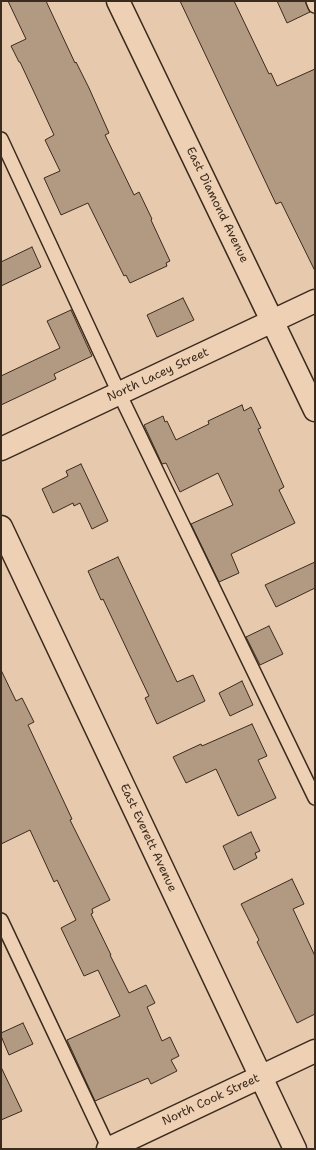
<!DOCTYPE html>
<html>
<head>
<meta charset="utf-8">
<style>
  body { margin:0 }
  #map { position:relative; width:316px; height:1150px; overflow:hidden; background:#e7caae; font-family:"Shantell Sans",sans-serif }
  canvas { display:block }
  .frame { position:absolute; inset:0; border:2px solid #3b2a1e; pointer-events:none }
</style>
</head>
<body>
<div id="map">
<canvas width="316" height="1150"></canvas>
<div class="frame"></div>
</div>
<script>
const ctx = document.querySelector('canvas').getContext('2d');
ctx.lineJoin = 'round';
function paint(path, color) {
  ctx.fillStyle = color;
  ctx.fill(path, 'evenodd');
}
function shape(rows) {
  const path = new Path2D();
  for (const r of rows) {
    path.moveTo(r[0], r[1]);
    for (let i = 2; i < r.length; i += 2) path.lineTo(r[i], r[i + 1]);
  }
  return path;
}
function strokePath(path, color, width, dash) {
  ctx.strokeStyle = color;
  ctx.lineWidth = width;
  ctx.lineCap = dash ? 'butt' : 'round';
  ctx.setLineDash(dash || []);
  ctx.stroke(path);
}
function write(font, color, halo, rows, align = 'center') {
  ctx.font = font + ' "Shantell Sans",sans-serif';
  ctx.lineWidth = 3;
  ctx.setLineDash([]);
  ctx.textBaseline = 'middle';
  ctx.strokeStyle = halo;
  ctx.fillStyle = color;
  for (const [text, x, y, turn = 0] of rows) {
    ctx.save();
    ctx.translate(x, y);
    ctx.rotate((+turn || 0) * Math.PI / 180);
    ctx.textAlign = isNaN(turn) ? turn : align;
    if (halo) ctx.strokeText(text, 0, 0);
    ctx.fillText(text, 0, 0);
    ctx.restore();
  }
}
const building = shape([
  [8,1,46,1,75,63,76,62,89,88,109,133,105,135,134,195,139,192,152,219,151,220,170,261,166,263,167,266,130,283,126,275,124,276,88,203,61,215,44,178,60,171,45,140,54,135,20,62,19,62,11,46,26,39,8,1],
  [180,1,234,1,269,74,271,73,277,86,315,69,315,271,281,202,276,204,180,1],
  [277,1,305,1,310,12,287,23,277,1],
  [32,247,41,267,1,286,1,262,32,247],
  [183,298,194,320,157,337,147,315,183,298],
  [71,310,92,356,54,374,56,379,1,405,1,376,60,348,47,321,71,310],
  [242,405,244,411,251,407,261,428,258,429,284,487,279,490,295,523,231,554,239,573,219,582,191,524,233,505,218,473,180,492,166,463,162,464,144,425,163,416,165,422,167,421,176,440,209,424,208,421,242,405],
  [81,464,108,521,92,529,80,503,74,506,73,503,53,513,42,489,68,476,66,471,81,464],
  [118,557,177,682,193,675,205,701,157,724,145,698,149,696,103,599,101,600,88,571,118,557],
  [315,562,315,588,276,607,265,585,315,562],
  [269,626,283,654,260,665,246,637,269,626],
  [1,670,16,701,22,698,34,722,28,725,72,819,70,820,110,900,92,909,93,913,91,914,111,955,110,955,129,993,146,985,155,1003,147,1007,162,1041,170,1037,179,1056,171,1060,177,1071,151,1084,148,1078,95,1101,67,1040,120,1016,98,970,84,976,61,928,76,920,57,880,54,882,30,830,1,844,1,670],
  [242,681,253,705,230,716,219,693,242,681],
  [252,724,267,756,258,760,276,798,238,816,216,769,186,783,173,757,201,744,202,746,252,724],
  [251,832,260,851,255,853,257,858,234,870,223,846,251,832],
  [292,879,304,904,293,909,315,956,315,1014,297,1023,257,942,259,940,241,904,292,879],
  [23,1023,33,1044,9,1055,1,1036,1,1033,23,1023],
  [1,1067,22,1111,1,1120,1,1067]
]);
const lane = shape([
  [313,1,315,6],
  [1,139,119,393,315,798],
  [1,920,109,1149]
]);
const street = shape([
  [118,1,315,410],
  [1,449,315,301],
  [1,527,295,1149],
  [108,1149,315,1051]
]);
const streetNames = [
  ["East Diamond Avenue",217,205,64],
  ["North Lacey Street",158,375,-25],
  ["East Everett Avenue",148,838,65],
  ["North Cook Street",211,1100,-25]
];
paint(building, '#b29981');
strokePath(building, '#3b2a1e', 1);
strokePath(lane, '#3b2a1e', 16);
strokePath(street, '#3b2a1e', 25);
strokePath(lane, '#eed1b4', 13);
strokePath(street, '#eed1b4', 22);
write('12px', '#3b2a1e', '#eed1b4', streetNames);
</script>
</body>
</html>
